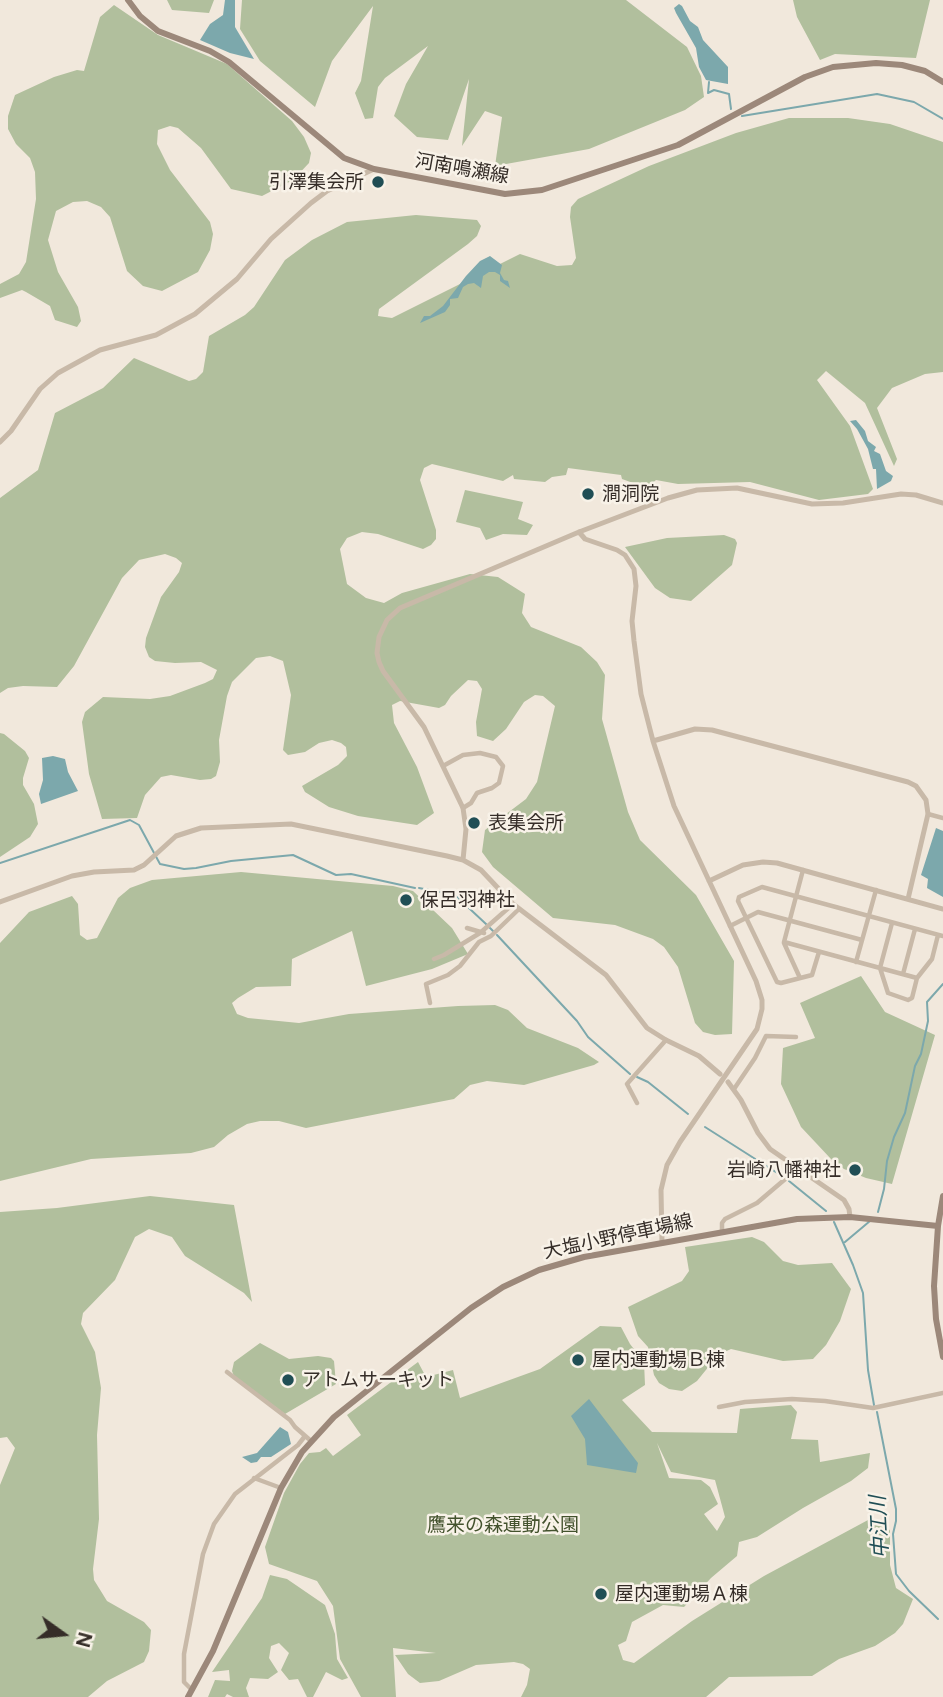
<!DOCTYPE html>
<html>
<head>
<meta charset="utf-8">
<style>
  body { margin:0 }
  #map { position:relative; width:943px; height:1697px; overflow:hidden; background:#f1e8dc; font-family:Figtree,sans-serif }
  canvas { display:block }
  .north { position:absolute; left:28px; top:1599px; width:70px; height:70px; -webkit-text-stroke:5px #f8f2e8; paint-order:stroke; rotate:105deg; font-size:19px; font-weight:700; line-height:28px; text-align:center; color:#352d28 }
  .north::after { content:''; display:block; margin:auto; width:24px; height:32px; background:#352d28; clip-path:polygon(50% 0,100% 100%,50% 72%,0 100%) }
</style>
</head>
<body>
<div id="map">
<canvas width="943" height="1697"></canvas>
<div class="north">N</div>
</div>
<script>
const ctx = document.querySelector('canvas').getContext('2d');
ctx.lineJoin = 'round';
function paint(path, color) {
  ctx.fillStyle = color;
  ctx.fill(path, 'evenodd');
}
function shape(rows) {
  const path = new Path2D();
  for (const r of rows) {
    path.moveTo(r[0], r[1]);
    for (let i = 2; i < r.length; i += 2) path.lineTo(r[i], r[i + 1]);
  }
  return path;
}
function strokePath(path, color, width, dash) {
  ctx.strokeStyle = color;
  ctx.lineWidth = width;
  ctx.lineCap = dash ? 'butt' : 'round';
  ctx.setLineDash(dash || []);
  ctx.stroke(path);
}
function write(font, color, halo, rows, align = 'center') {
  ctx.font = font + ' Figtree,"Noto Sans JP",sans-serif';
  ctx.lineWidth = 5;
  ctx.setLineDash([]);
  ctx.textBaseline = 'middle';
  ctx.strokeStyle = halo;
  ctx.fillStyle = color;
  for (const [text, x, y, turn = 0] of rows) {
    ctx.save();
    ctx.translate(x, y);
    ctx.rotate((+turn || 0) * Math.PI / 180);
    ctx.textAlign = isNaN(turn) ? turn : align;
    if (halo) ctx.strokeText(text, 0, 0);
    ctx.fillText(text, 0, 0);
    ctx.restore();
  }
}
const green = shape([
  [167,0,214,0,209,13,172,10],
  [242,0,626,0,687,47,701,76,704,97,685,110,589,149,495,166,502,117,485,111,462,146,469,79,448,140,417,137,394,116,406,84,428,46,385,78,378,87,373,118,365,119,355,93,361,81,373,6,332,61,315,107,260,61,240,29],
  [793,0,930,0,916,58,835,54,820,60,797,17],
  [114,5,158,35,227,64,292,121,304,137,311,153,309,163,293,180,262,196,231,189,201,148,178,128,170,126,158,130,157,144,170,170,210,222,213,234,210,250,198,272,162,291,143,286,127,271,110,217,101,207,87,201,73,202,56,211,48,240,58,272,78,307,81,321,77,327,55,320,50,306,26,292,22,290,0,298,0,284,19,274,26,262,36,199,35,172,30,158,16,144,8,129,8,116,15,95,54,77,77,70,84,71,100,17],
  [789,118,848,118,890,124,943,142,943,372,925,374,892,388,877,408,897,459,894,466,865,403,826,371,817,380,850,426,873,489,868,494,819,500,750,482,678,484,656,480,647,488,622,479,621,475,568,468,566,475,552,477,545,482,514,479,513,475,503,481,432,464,424,468,420,480,436,530,436,539,431,545,423,549,378,534,362,532,347,538,340,549,347,584,366,598,384,603,402,593,470,574,498,577,525,594,522,613,531,627,581,647,597,662,605,675,602,719,628,812,640,840,696,895,734,961,732,1034,715,1035,703,1032,695,1023,678,967,664,947,653,939,615,925,553,918,493,867,482,852,485,830,526,799,537,782,555,706,543,696,535,695,524,702,506,729,493,741,477,736,476,722,482,689,477,681,468,680,451,696,445,705,439,708,400,701,392,705,394,723,417,767,434,813,417,825,358,816,329,807,305,792,302,786,338,765,347,756,346,747,341,743,332,740,319,743,305,752,288,755,283,750,291,695,283,661,270,656,256,658,232,682,227,696,219,740,220,762,216,776,211,779,200,780,171,775,161,777,145,795,137,818,102,819,89,774,82,722,85,712,103,697,150,699,170,696,205,683,213,679,217,670,201,662,175,663,155,661,149,657,145,647,146,638,161,597,179,572,182,563,176,558,165,554,139,560,122,578,74,666,57,687,23,686,8,688,0,693,0,498,38,470,55,413,103,388,134,358,189,381,196,379,203,372,209,336,245,315,254,307,285,260,312,240,347,222,416,215,477,220,481,226,477,236,468,244,379,309,378,316,392,318,520,254,557,266,572,265,576,258,570,217,571,207,578,199,649,166,736,133],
  [465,490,523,502,518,519,533,525,527,535,503,534,486,540,480,528,456,522],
  [724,535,735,539,737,543,732,565,691,601,670,598,655,588,625,547,667,538],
  [0,733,4,734,25,751,29,758,23,778,23,785,34,804,38,824,30,837,0,857],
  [241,872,393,886,413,891,452,928,468,954,432,969,366,986,352,931,292,959,291,986,256,987,238,998,232,1003,237,1014,248,1018,299,1023,349,1014,458,1006,495,1005,508,1010,527,1028,578,1048,599,1062,594,1065,524,1085,487,1081,470,1085,454,1099,306,1128,279,1121,260,1121,247,1124,228,1135,214,1147,191,1153,91,1159,0,1181,0,943,29,912,72,896,78,904,80,935,87,940,97,938,118,898,130,888,152,880],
  [861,976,885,1012,935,1035,892,1184,866,1178,844,1169,831,1159,801,1127,781,1084,783,1048,815,1038,800,1003],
  [150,1196,234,1205,252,1302,244,1293,185,1256,172,1237,149,1229,135,1237,115,1280,83,1313,81,1324,95,1352,101,1388,97,1435,99,1519,93,1569,94,1580,107,1601,144,1622,151,1630,149,1651,144,1662,107,1681,88,1697,0,1697,0,1485,15,1448,7,1437,0,1438,0,1212,57,1208],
  [752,1237,764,1242,783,1261,798,1265,832,1263,851,1289,840,1321,826,1345,813,1359,783,1361,731,1349,718,1355,697,1381,682,1391,669,1389,659,1383,654,1375,648,1347,638,1336,628,1307,682,1281,689,1271,685,1247],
  [600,1326,621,1327,630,1344,644,1362,645,1385,622,1400,652,1432,737,1433,740,1409,791,1405,797,1412,791,1439,818,1440,820,1462,870,1453,868,1468,851,1481,803,1508,757,1537,739,1542,737,1556,711,1578,684,1607,663,1605,632,1622,626,1641,618,1645,623,1660,634,1663,692,1621,764,1576,868,1520,890,1530,890,1565,896,1588,913,1599,903,1624,895,1633,875,1646,839,1659,812,1676,729,1677,706,1697,521,1697,527,1685,530,1669,523,1664,514,1662,476,1665,439,1681,420,1683,408,1674,395,1655,436,1653,393,1648,396,1697,361,1697,340,1659,333,1606,317,1581,269,1564,265,1547,284,1493,300,1464,309,1453,320,1452,326,1448,333,1456,361,1435,347,1415,418,1362,426,1377,453,1370,460,1398,540,1369],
  [657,1443,671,1472,715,1480,725,1517,717,1531,704,1514,718,1504,710,1487,701,1480,669,1478],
  [260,1343,289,1359,318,1356,331,1358,334,1361,336,1384,285,1414,234,1376,232,1371,234,1362],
  [270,1575,287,1579,325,1605,335,1634,337,1659,348,1678,342,1680,326,1672,313,1697,307,1697,298,1679,289,1680,281,1670,289,1653,279,1643,271,1646,269,1658,278,1672,268,1679,250,1678,246,1688,249,1697,233,1697,227,1694,225,1697,208,1697,215,1680,230,1681,229,1670,212,1672,262,1598]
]);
const water = shape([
  [225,0,235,0,235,27,254,59,230,53,200,40,210,24,223,15],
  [679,4,682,6,690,21,698,27,703,40,728,67,728,84,706,80,699,67,696,48,676,13,674,8],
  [490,256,502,265,500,273,504,280,508,281,510,288,500,281,500,275,495,272,489,272,483,276,481,288,474,283,468,284,463,287,458,298,450,299,450,305,445,312,420,323,424,316,430,316,443,306,466,276,480,261],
  [856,420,865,431,868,441,876,447,874,451,880,454,886,471,893,476,891,481,877,489,876,469,873,469,868,449,857,429,850,421],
  [53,756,65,759,68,772,78,791,41,804,39,794,43,780,42,758],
  [936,828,943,831,943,897,927,888,928,879,921,875],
  [589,1399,638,1463,636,1473,587,1465,585,1439,571,1416],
  [280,1427,288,1432,291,1444,271,1457,261,1457,257,1462,251,1463,242,1457,257,1453]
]);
const stream = shape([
  [709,82,708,93,714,90,729,94,731,109],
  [742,116,877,94,914,102,943,119],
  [0,863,130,820,139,825,160,864,184,869,196,868,231,861,293,855,336,875,351,874,415,888],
  [419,888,455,895,486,924],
  [490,928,493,931],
  [497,935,577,1021,588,1037,630,1074],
  [637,1077,648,1082,688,1114],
  [705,1127,782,1176],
  [789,1181,826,1211],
  [878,1212,884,1189,887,1161,894,1137,905,1113,915,1066,921,1054,928,1021,927,1002,943,984],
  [834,1222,853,1265,863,1293,868,1370,874,1405],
  [845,1242,870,1221],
  [877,1412,896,1509,896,1521,893,1534,896,1574,909,1591,938,1619]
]);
const minor = shape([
  [443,766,463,755,480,753,496,757,503,766,499,783,492,788,477,793,471,803,463,808],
  [928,814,943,818],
  [803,870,784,942,917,978,932,959,938,935],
  [892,923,880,968,888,993,908,1000,912,998,917,978],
  [730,926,758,912,862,940],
  [467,928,484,933],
  [784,943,800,978],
  [819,952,812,975,781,983,777,982,738,901,739,897,762,887,943,936],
  [434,959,444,955,480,933,513,904],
  [856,962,876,890],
  [903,974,915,929],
  [430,1003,426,984,448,975,460,966,479,942,491,936,519,909],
  [734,1089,755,1058,766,1036,796,1037],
  [637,1103,627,1084,666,1040],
  [722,1232,722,1223,725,1219,757,1203,797,1169],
  [227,1372,290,1420,295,1427,311,1441],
  [719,1407,745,1402,792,1399,825,1401,873,1408,943,1393],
  [254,1478,281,1488],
  [192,1690,184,1682,184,1654,203,1554,214,1524,235,1494,298,1445,305,1436]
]);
const tertiary = shape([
  [0,442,11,431,40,389,58,373,100,350,156,335,195,314,237,279,271,239,311,203,327,191,374,169],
  [579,532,585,539,617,550,625,555,634,569,636,586,632,621,634,641,641,694,653,741,674,806,756,981,762,1000,762,1009,757,1029,680,1142,667,1165,661,1190,662,1242],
  [653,741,695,729,712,730,908,782,916,786,926,800,928,814,908,899],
  [463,860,466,829,463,808,424,727,383,671,379,662,377,653,379,637,387,620,400,608,579,532,668,498,697,490,737,488,812,504,843,503,901,494,916,495,943,503],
  [709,881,743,865,763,862,777,863,943,909],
  [0,902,72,876,94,872,134,870,144,865,176,836,201,828,291,824,447,856,463,860,481,870,513,904,606,975,647,1028,666,1040,699,1056,720,1074],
  [728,1082,741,1100,758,1133,770,1149,844,1200,849,1209,850,1217]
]);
const secondary = shape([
  [128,0,140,16,158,31,210,51,229,62,344,158,374,169,505,194,542,190,678,145,805,77,833,67,876,63,902,65,925,71,943,82],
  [943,1196,938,1226,934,1286,936,1319,943,1357],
  [188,1697,213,1651,281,1488,302,1452,334,1417,471,1308,503,1287,539,1270,584,1257,797,1219,850,1217,938,1226]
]);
const markers = [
  [378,182,7,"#204e55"],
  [588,494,7,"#204e55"],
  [474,823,7,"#204e55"],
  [406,900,7,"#204e55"],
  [855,1170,7,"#204e55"],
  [578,1360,7,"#204e55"],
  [288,1380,7,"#204e55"],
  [601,1594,7,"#204e55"]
];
const streetNames = [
  ["河南鳴瀬線",462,169,10],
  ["大塩小野停車場線",618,1237,-12]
];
const poiNames = [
  ["引澤集会所",364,182,"right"],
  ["澗洞院",602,494],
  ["表集会所",488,823],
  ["保呂羽神社",420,900],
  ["岩崎八幡神社",841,1170,"right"],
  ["屋内運動場Ｂ棟",592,1360],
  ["アトムサーキット",302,1380],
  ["屋内運動場Ａ棟",615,1594]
];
const parkNames = [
  ["鷹来の森運動公園",503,1525]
];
const waterNames = [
  ["中江川",880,1527,-93]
];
paint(green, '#b1bf9d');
paint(water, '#7ca8ac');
strokePath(stream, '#7ca8ac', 2);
strokePath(minor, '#c8b9a8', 4.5);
strokePath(tertiary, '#c8b9a8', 5);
strokePath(secondary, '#9c887a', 6);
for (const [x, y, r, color] of markers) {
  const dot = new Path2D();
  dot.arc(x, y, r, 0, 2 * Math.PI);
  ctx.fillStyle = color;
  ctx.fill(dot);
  strokePath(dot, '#f8f2e8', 2.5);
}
write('19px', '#352d28', '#f8f2e8', streetNames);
write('19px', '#352d28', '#f8f2e8', poiNames, 'left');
write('19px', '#43522d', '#f8f2e8', parkNames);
write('italic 21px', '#204e55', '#f8f2e8', waterNames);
</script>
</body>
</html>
